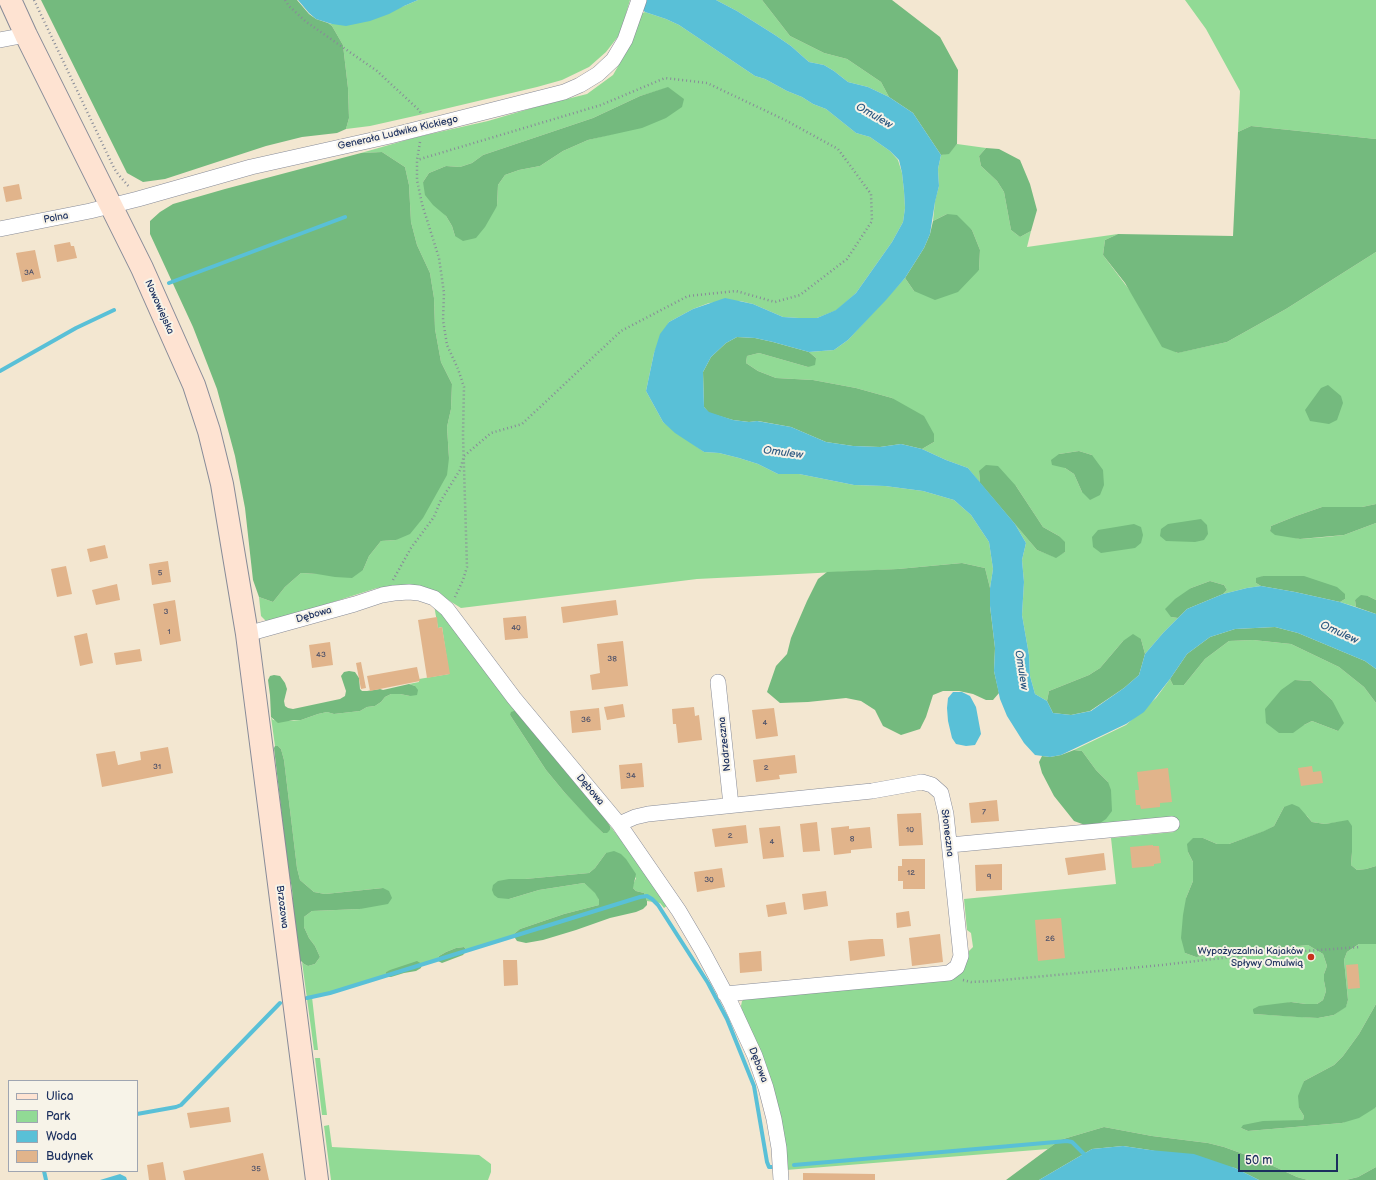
<!DOCTYPE html>
<html>
<head>
<meta charset="utf-8">
<style>
  body { margin:0 }
  #map { position:relative; width:1376px; height:1180px; overflow:hidden; background:#f3e7d1; font-family:"Balsamiq Sans",sans-serif }
  canvas { display:block }
  .legend { position:absolute; left:8px; top:1080px; width:130px; height:92px; box-sizing:border-box; background:#f7f3e8; border:1px solid #9fa5b1; margin:0; padding:5px 7px; list-style:none; font-size:12px; color:#1b2f5e }
  .legend li { display:flex; align-items:center; gap:8px; height:20px }
  .legend b { width:20px; border:1px solid #9fa5b1 }
  .scale { position:absolute; left:1238px; top:1154px; width:100px; height:18px; box-sizing:border-box; border:2px solid #1b2f5e; border-top:0; padding-left:5px; font-size:12px; line-height:14px; white-space:nowrap; color:#1b2f5e; -webkit-text-stroke:3px #f7f3e8; paint-order:stroke }
</style>
</head>
<body>
<div id="map">
<canvas width="1376" height="1180"></canvas>
<ul class="legend">
<li><b style="height:5px;background:#fee3d2"></b>Ulica</li>
<li><b style="height:11px;background:#91da95"></b>Park</li>
<li><b style="height:11px;background:#59c0d7"></b>Woda</li>
<li><b style="height:11px;background:#e1b48b"></b>Budynek</li>
</ul>
<div class="scale">50 m</div>
</div>
<script>
const ctx = document.querySelector('canvas').getContext('2d');
ctx.lineJoin = 'round';
function paint(path, color) {
  ctx.fillStyle = color;
  ctx.fill(path, 'evenodd');
}
function shape(rows) {
  const path = new Path2D();
  for (const r of rows) {
    path.moveTo(r[0], r[1]);
    for (let i = 2; i < r.length; i += 2) path.lineTo(r[i], r[i + 1]);
  }
  return path;
}
function strokePath(path, color, width, dash) {
  ctx.strokeStyle = color;
  ctx.lineWidth = width;
  ctx.lineCap = dash ? 'butt' : 'round';
  ctx.setLineDash(dash || []);
  ctx.stroke(path);
}
function write(font, color, halo, rows, align = 'center') {
  ctx.font = font + ' "Balsamiq Sans",sans-serif';
  ctx.lineWidth = 4;
  ctx.setLineDash([]);
  ctx.textBaseline = 'middle';
  ctx.strokeStyle = halo;
  ctx.fillStyle = color;
  for (const [text, x, y, turn = 0] of rows) {
    ctx.save();
    ctx.translate(x, y);
    ctx.rotate((+turn || 0) * Math.PI / 180);
    ctx.textAlign = isNaN(turn) ? turn : align;
    if (halo) ctx.strokeText(text, 0, 0);
    ctx.fillText(text, 0, 0);
    ctx.restore();
  }
}
const green = shape([
  [418,0,630,0,620,34,606,52,589,67,562,80,537,87,419,115,370,126,346,129,349,118,348,88,343,45,332,26,328,23,332,24,404,6],
  [716,0,762,0,790,36,824,53,847,59,881,82,889,97,868,87,848,82,834,71,824,65,809,62,791,46,775,35,737,11],
  [1185,0,1376,0,1376,139,1251,126,1238,132,1240,91,1206,29],
  [645,12,666,19,679,25,755,76,765,79,787,91,802,97,813,104,826,109,856,133,870,137,890,151,898,160,902,173,904,191,905,208,903,222,892,242,856,293,837,310,817,318,799,318,783,317,753,304,740,301,709,303,693,309,669,322,654,353,646,391,663,422,704,452,719,453,739,458,758,464,778,474,799,474,854,485,885,486,923,491,954,500,971,515,989,542,993,569,990,588,985,568,962,563,898,569,697,579,461,608,440,595,406,585,377,588,311,609,266,621,261,616,259,597,273,602,285,587,301,573,317,574,363,570,369,556,381,541,396,540,449,458,447,427,451,409,452,384,441,362,435,329,434,298,430,273,417,245,411,222,409,185,405,167,382,152,361,153,417,137,488,121,539,106,587,94,613,75,628,49,641,14],
  [667,88,612,134,588,140,563,151,540,166,519,170,505,175,498,185,497,206,455,236,452,226,446,216,423,182,429,173,446,166,460,167,472,163,483,155,593,118,640,96],
  [957,144,986,148,979,156,981,166,997,181,1004,192,1011,230,1020,237,1031,231,1027,247,1118,234,1105,240,1103,255,1177,353,1227,342,1286,309,1376,252,1376,504,1362,507,1322,507,1296,516,1271,526,1270,531,1300,539,1326,537,1344,535,1376,523,1376,600,1368,596,1355,600,1356,607,1340,602,1345,599,1277,577,1263,576,1256,583,1261,586,1247,588,1223,594,1227,590,1224,585,1210,581,1191,588,1171,617,1178,618,1163,633,1145,654,1141,639,1123,641,1100,668,1089,675,1049,691,1047,701,1035,694,1030,676,1029,655,1022,615,1024,582,1022,560,1026,543,1015,524,1037,550,1055,557,1065,552,1059,536,1043,527,1016,486,979,471,980,483,968,468,946,460,922,449,934,442,892,398,856,388,813,380,776,378,758,371,746,363,747,356,759,353,808,367,816,358,809,352,834,350,848,340,905,278,914,291,979,270,980,250,972,230,947,214,933,221,935,201,939,186,938,169,941,155,949,153],
  [1079,451,1092,455,1082,492,1074,474,1065,468,1059,454],
  [434,605,441,610,519,712,510,715,546,770,565,793,603,833,610,830,610,826,643,868,668,905,664,908,660,903,647,901,644,893,636,891,633,888,633,885,636,878,606,853,595,868,589,873,525,879,509,879,509,899,539,890,584,883,596,893,599,900,599,905,564,914,520,929,515,933,515,935,467,950,464,947,456,948,446,952,439,956,438,959,386,972,386,975,312,997,318,1050,314,1050,302,962,304,964,308,966,315,964,320,957,315,946,309,938,304,927,304,917,312,911,360,909,383,888,325,894,314,892,300,880,297,868,284,760,281,749,278,746,275,746,271,717,273,720,287,721,301,720,318,714,327,712,334,714,360,711,367,707,375,706,381,702,385,697,391,694,400,694,410,696,415,686,409,684,419,682,419,679,449,674,442,627,438,628],
  [1253,640,1291,644,1339,667,1364,687,1376,703,1376,866,1366,869,1357,870,1351,865,1352,852,1348,821,1325,824,1312,822,1307,816,1284,807,1274,826,1265,831,1229,844,1217,844,1203,838,1188,852,1193,862,1193,881,1186,898,1185,953,1196,957,1308,945,1323,954,1327,966,1324,974,1324,981,1326,991,1323,1000,1317,1004,1306,1004,1291,1002,1254,1014,1318,1018,1334,1015,1346,1006,1348,1000,1344,960,1347,952,1359,944,1376,944,1376,1004,1359,1034,1343,1056,1334,1065,1304,1081,1299,1108,1304,1116,1303,1120,1241,1128,1248,1131,1342,1123,1376,1107,1376,1167,1358,1177,1346,1180,1308,1180,1297,1177,1260,1160,1224,1147,1208,1143,1152,1136,1104,1127,1060,1140,1048,1149,786,1170,742,1011,741,1006,742,1001,746,998,780,995,967,962,969,951,973,947,971,933,967,930,964,899,1116,884,1111,838,1174,832,1178,825,1097,825,1108,782,1096,770,1082,751,1074,750,1126,725,1156,698,1170,679,1173,685,1184,685,1205,659,1229,641],
  [1295,680,1311,681,1332,700,1338,731,1312,721,1304,725],
  [315,1058,320,1058,327,1115,322,1115],
  [329,1125,332,1147,479,1155,491,1164,491,1172,488,1180,331,1180,324,1126]
]);
const forest = shape([
  [41,0,297,0,309,14,316,19,328,23,332,26,343,45,348,88,349,118,346,129,337,133,302,137,266,146,165,179,143,182,127,173],
  [762,0,892,0,940,37,958,70,957,144,949,154,941,155,913,113,889,97,881,82,847,59,824,53,790,36],
  [668,87,684,99,682,107,666,118,642,128,588,140,563,151,540,166,519,170,505,175,498,185,497,206,485,227,476,238,463,241,455,236,452,226,446,216,433,205,425,195,423,182,429,173,446,166,460,167,472,163,483,155,593,118,640,96],
  [1251,126,1376,139,1376,252,1286,309,1227,342,1178,353,1162,347,1125,283,1103,255,1105,240,1118,234,1233,236,1238,132],
  [986,148,999,149,1020,160,1030,184,1037,210,1031,231,1020,237,1011,230,1004,192,997,181,981,166,979,156],
  [382,152,405,167,409,185,411,222,417,245,430,273,434,298,435,329,441,362,452,384,451,409,447,427,449,458,447,475,423,518,410,534,396,540,381,541,369,556,363,570,352,578,335,577,317,574,301,573,285,587,273,602,259,597,253,580,245,508,235,456,217,389,193,327,150,234,150,221,160,212,173,204,225,189,361,153],
  [947,214,957,215,972,230,980,250,979,270,958,292,935,300,914,291,905,278,924,248,930,234,933,221],
  [737,337,755,338,773,342,809,352,816,358,815,365,808,367,759,353,747,356,746,363,758,371,776,378,813,380,856,388,892,398,924,416,934,434,934,442,922,449,901,444,880,447,853,446,826,442,791,427,758,421,749,422,733,420,709,413,704,407,703,372,711,357,726,343],
  [1328,385,1341,396,1343,403,1337,420,1329,424,1310,421,1305,410,1321,388],
  [1079,451,1092,455,1103,470,1104,485,1100,495,1090,500,1082,492,1074,474,1065,468,1052,465,1051,460,1059,454],
  [986,465,998,466,1016,486,1043,527,1059,536,1065,542,1065,552,1056,558,1037,550,980,483,979,471],
  [1376,504,1376,523,1344,535,1300,539,1275,535,1270,531,1271,526,1296,516,1322,507,1362,507],
  [1201,519,1207,525,1208,534,1204,540,1195,542,1166,541,1160,536,1161,529,1168,524],
  [1134,524,1141,527,1143,535,1141,543,1135,548,1101,553,1093,547,1092,537,1098,530],
  [962,563,985,568,990,588,990,606,995,648,994,671,999,693,993,700,986,700,973,694,959,691,943,691,933,695,926,717,920,729,901,735,883,726,875,710,861,701,846,698,808,702,780,703,767,692,776,666,787,654,791,638,807,601,818,579,827,572,898,569],
  [1263,576,1304,576,1337,587,1345,594,1345,599,1340,602,1295,592,1261,586,1256,583,1256,578],
  [1210,581,1224,585,1227,590,1223,594,1187,609,1178,618,1171,617,1165,609,1175,599,1191,588],
  [1361,595,1368,596,1376,600,1376,614,1356,607,1355,600],
  [1275,627,1298,633,1365,661,1376,669,1376,703,1364,687,1339,667,1291,644,1253,640,1229,641,1205,659,1184,685,1173,685,1170,679,1187,654,1210,637,1235,629],
  [1133,634,1141,639,1145,654,1139,675,1124,688,1090,711,1071,715,1053,713,1047,701,1049,691,1089,675,1100,668,1123,641],
  [349,671,355,672,359,678,360,689,362,691,367,691,380,689,383,690,409,684,415,686,418,690,417,695,410,696,400,694,391,694,385,697,381,702,375,706,367,707,360,711,334,714,327,712,318,714,301,720,294,720,278,723,271,717,270,695,268,680,270,676,274,675,280,676,285,683,287,689,284,701,285,706,288,708,293,709,340,699,345,696,346,691,341,676,344,672],
  [1295,680,1311,681,1332,700,1344,723,1338,731,1312,721,1304,725,1293,733,1279,733,1266,723,1265,709,1281,690],
  [514,711,519,712,598,808,610,826,610,830,607,833,603,833,590,820,565,793,546,770,510,715,511,712],
  [275,746,278,746,281,749,284,760,297,868,300,880,314,892,325,894,383,888,389,891,392,898,388,904,360,909,312,911,304,917,304,927,309,938,315,946,320,957,315,964,308,966,304,964,300,960,295,932,292,889,288,868,274,748],
  [1074,750,1082,751,1096,770,1108,782,1111,790,1112,811,1106,819,1097,825,1085,825,1074,821,1054,796,1042,773,1039,762,1042,756,1050,757,1061,755],
  [1292,804,1299,807,1312,822,1325,824,1348,820,1352,826,1352,852,1351,865,1357,870,1366,869,1376,866,1376,944,1359,944,1347,952,1344,960,1348,1000,1346,1007,1334,1015,1318,1018,1297,1017,1254,1014,1253,1011,1253,1009,1259,1006,1291,1002,1306,1004,1317,1004,1323,1000,1326,991,1324,981,1324,974,1327,966,1323,954,1308,945,1196,957,1185,953,1181,938,1183,915,1186,898,1193,881,1193,862,1188,852,1187,844,1193,838,1203,838,1217,844,1229,844,1264,831,1274,826,1284,807],
  [614,851,621,854,626,859,636,874,633,888,636,891,644,893,647,901,647,905,643,909,636,912,610,918,576,930,543,940,526,943,517,941,515,938,515,933,520,929,564,914,599,905,599,900,595,893,584,883,539,890,509,899,498,898,494,895,492,890,493,885,498,881,509,879,525,879,589,873,595,868,606,853],
  [464,947,467,950,463,955,442,963,438,961,438,959,439,956,446,952,456,948],
  [417,961,422,964,421,968,416,971,404,973,391,977,388,977,386,975,386,972,390,970],
  [1376,1004,1376,1107,1375,1108,1359,1118,1342,1123,1248,1131,1241,1128,1243,1125,1263,1121,1303,1120,1304,1116,1299,1108,1298,1096,1304,1081,1334,1065,1343,1056,1359,1034],
  [1104,1127,1152,1136,1208,1143,1224,1147,1260,1160,1297,1177,1308,1180,1259,1180,1235,1168,1150,1150,1123,1146,1092,1149,1039,1180,1006,1180,1060,1140],
  [1376,1167,1376,1180,1346,1180,1358,1177]
]);
const water = shape([
  [298,0,418,0,404,6,389,14,370,21,346,26,332,24,316,19,309,13],
  [633,0,716,0,737,11,775,35,791,46,809,62,824,65,834,71,848,82,868,87,889,97,913,113,941,155,938,169,939,186,935,202,930,234,924,248,905,278,886,300,848,340,834,350,809,352,773,342,755,338,737,337,726,343,711,357,703,372,704,407,709,412,733,420,749,422,757,421,791,427,826,442,853,446,880,447,901,444,922,449,946,460,968,468,1015,524,1026,543,1022,560,1024,582,1022,615,1029,655,1030,676,1035,694,1047,701,1053,713,1071,715,1091,711,1124,688,1139,675,1145,654,1163,633,1187,609,1223,594,1247,588,1261,586,1295,592,1340,602,1376,614,1376,669,1365,661,1298,633,1275,627,1235,629,1210,637,1187,654,1170,679,1144,712,1126,724,1061,755,1050,757,1035,755,1024,743,1007,716,1000,699,994,671,995,648,990,606,990,588,993,569,989,542,971,515,954,500,923,491,885,486,854,485,799,474,778,474,758,464,739,458,719,453,704,452,675,433,663,422,646,391,654,353,660,334,669,322,693,309,725,298,753,304,783,317,799,318,817,318,836,310,856,293,892,242,903,222,905,208,904,191,902,173,899,160,890,151,870,137,856,133,826,109,813,104,802,97,787,91,765,79,755,76,679,25,666,19,645,12],
  [953,692,962,692,970,696,976,707,981,734,975,745,966,746,956,744,952,738,948,721,947,708,948,698],
  [1123,1146,1150,1150,1194,1154,1235,1168,1259,1180,1039,1180,1092,1149],
  [120,1174,126,1177,127,1180,100,1180]
]);
const stream = shape([
  [169,283,345,217],
  [0,371,76,328,114,310],
  [307,998,330,993,640,897,647,896,652,899,658,905,708,983,727,1019,754,1086,767,1162,769,1167,772,1167],
  [137,1114,176,1107,181,1105,280,1003],
  [794,1165,1067,1141,1072,1142,1084,1154],
  [44,1171,46,1180]
]);
const building = shape([
  [19,184,22,199,6,202,3,187],
  [70,242,71,246,74,246,77,258,57,262,54,245],
  [35,250,41,278,22,282,16,253],
  [105,545,108,558,90,562,87,549],
  [168,561,171,582,152,585,149,564],
  [66,566,72,594,57,597,51,569],
  [117,584,120,600,96,605,92,590],
  [175,600,181,641,160,645,153,604],
  [616,600,618,615,563,623,561,607],
  [526,616,528,638,505,640,503,618],
  [437,617,438,628,442,627,450,674,427,678,418,620],
  [87,633,93,663,80,666,74,636],
  [623,641,628,686,592,690,590,675,600,673,597,644],
  [330,642,333,665,312,668,309,645],
  [140,649,142,661,116,665,114,653],
  [361,662,366,688,361,689,356,663],
  [417,667,420,681,370,691,367,676],
  [623,704,625,717,607,720,604,707],
  [694,707,695,716,699,715,702,740,678,743,676,724,673,724,672,709],
  [599,708,601,730,572,733,570,711],
  [774,708,778,736,756,739,752,710],
  [168,747,173,773,102,787,96,754,115,751,118,765,141,760,140,752],
  [795,755,797,773,779,775,780,779,756,782,753,760],
  [642,763,644,787,621,789,619,765],
  [1312,766,1313,772,1321,771,1323,783,1301,786,1298,768],
  [1168,768,1172,802,1160,803,1160,807,1141,809,1140,805,1136,805,1135,790,1139,790,1137,772],
  [997,800,999,821,971,823,969,803],
  [921,813,923,845,899,846,897,814],
  [817,822,820,851,803,852,800,824],
  [746,825,748,843,715,847,712,829],
  [780,826,784,857,763,859,759,828],
  [849,826,849,829,870,827,872,848,851,850,851,853,834,855,831,828],
  [1153,845,1153,846,1159,846,1161,863,1154,864,1154,866,1132,868,1130,847],
  [1104,853,1106,870,1068,875,1065,858],
  [902,859,925,859,925,889,903,889,903,881,898,881,898,866,902,866],
  [1002,864,1002,890,976,891,975,865],
  [722,868,725,887,697,892,694,872],
  [826,891,828,906,804,910,802,894],
  [785,902,787,914,768,917,766,905],
  [909,911,911,926,897,928,896,913],
  [1061,918,1065,958,1038,961,1035,920],
  [940,934,943,962,912,966,909,938],
  [871,939,883,939,885,956,850,961,848,941],
  [761,951,762,971,740,973,739,953],
  [503,960,517,960,518,985,504,986],
  [1358,964,1360,988,1348,989,1346,965],
  [229,1107,231,1122,190,1128,187,1113],
  [263,1153,269,1180,185,1180,183,1171],
  [163,1162,166,1180,149,1180,147,1165],
  [803,1173,875,1174,875,1180,803,1180]
]);
const path = shape([
  [34,0,114,168,118,174,130,188],
  [285,0,289,6,305,21,377,71,420,111,421,115],
  [420,142,417,160,417,180,422,204,439,258,444,293,443,320,447,345,458,369,464,387,463,435,467,567,463,580,454,599],
  [393,580,411,548,434,517,440,502,460,470,464,456,491,433,522,424,621,331,688,296,736,291,775,302,800,295,847,259,872,221,871,194,838,149,785,120,707,83,665,78,601,105,417,160],
  [963,980,971,982,992,981,1162,965,1248,955,1361,947]
]);
const street = shape([
  [0,40,26,35],
  [0,229,90,211,138,199,251,167,390,136,564,92,580,85,598,74,613,60,625,40,639,0],
  [247,634,355,604,382,595,394,593,409,592,419,593,434,598,447,609,514,698,619,824,679,911,702,950,731,1004,755,1056,766,1088,774,1119,779,1148,781,1180],
  [718,682,731,805],
  [619,824,635,817,648,814,872,791,922,782,932,785,941,793,946,814,961,956,957,967,949,973,725,994],
  [950,845,1172,824]
]);
const secondary = shape([
  [10,0,26,35,142,268,194,385,209,431,222,484,247,634,317,1180]
]);
const markers = [
  [1311,957,4,"#c8321e"]
];
const numberNames = [
  ["3A",29,273],
  ["5",160,573],
  ["3",166,612],
  ["40",516,628],
  ["1",169,632],
  ["43",321,655],
  ["38",612,659],
  ["36",586,720],
  ["4",765,723],
  ["31",157,767],
  ["2",766,768],
  ["34",631,776],
  ["7",984,812],
  ["10",910,830],
  ["2",730,836],
  ["8",852,839],
  ["4",772,842],
  ["12",911,873],
  ["9",989,877],
  ["30",709,880],
  ["26",1050,939],
  ["35",256,1169]
];
const streetNames = [
  ["Generała Ludwika Kickiego",398,133,-13],
  ["Polna",56,218,-11],
  ["Nowowiejska",159,307,66],
  ["Dębowa",314,615,-16],
  ["Nadrzeczna",725,744,-96],
  ["Dębowa",590,790,50],
  ["Słoneczna",947,833,83],
  ["Brzozowa",282,907,83],
  ["Dębowa",758,1065,69]
];
const poiNames = [
  ["Wypożyczalnia Kajaków",1303,951],
  ["Spływy Omulwią",1303,963]
];
const waterNames = [
  ["Omulew",874,116,30],
  ["Omulew",783,453,7],
  ["Omulew",1339,633,24],
  ["Omulew",1021,670,81]
];
paint(green, '#91da95');
paint(forest, '#74ba7e');
paint(water, '#59c0d7');
strokePath(stream, '#59c0d7', 4);
paint(building, '#e1b48b');
strokePath(street, '#878b98', 16);
strokePath(secondary, '#878b98', 24);
strokePath(path, '#878b98', 2.5, [1, 3]);
strokePath(street, '#fff', 15);
strokePath(secondary, '#fee3d2', 22);
for (const [x, y, r, color] of markers) {
  const dot = new Path2D();
  dot.arc(x, y, r, 0, 2 * Math.PI);
  ctx.fillStyle = color;
  ctx.fill(dot);
  strokePath(dot, '#f7f3e8', 1.5);
}
write('8px', '#4c5069', null, numberNames);
write('10px', '#1b2f5e', '#f7f3e8', streetNames);
write('10px', '#1b2f5e', '#f7f3e8', poiNames, 'right');
write('italic 11px', '#2e5a82', '#f7f3e8', waterNames);
</script>
</body>
</html>
